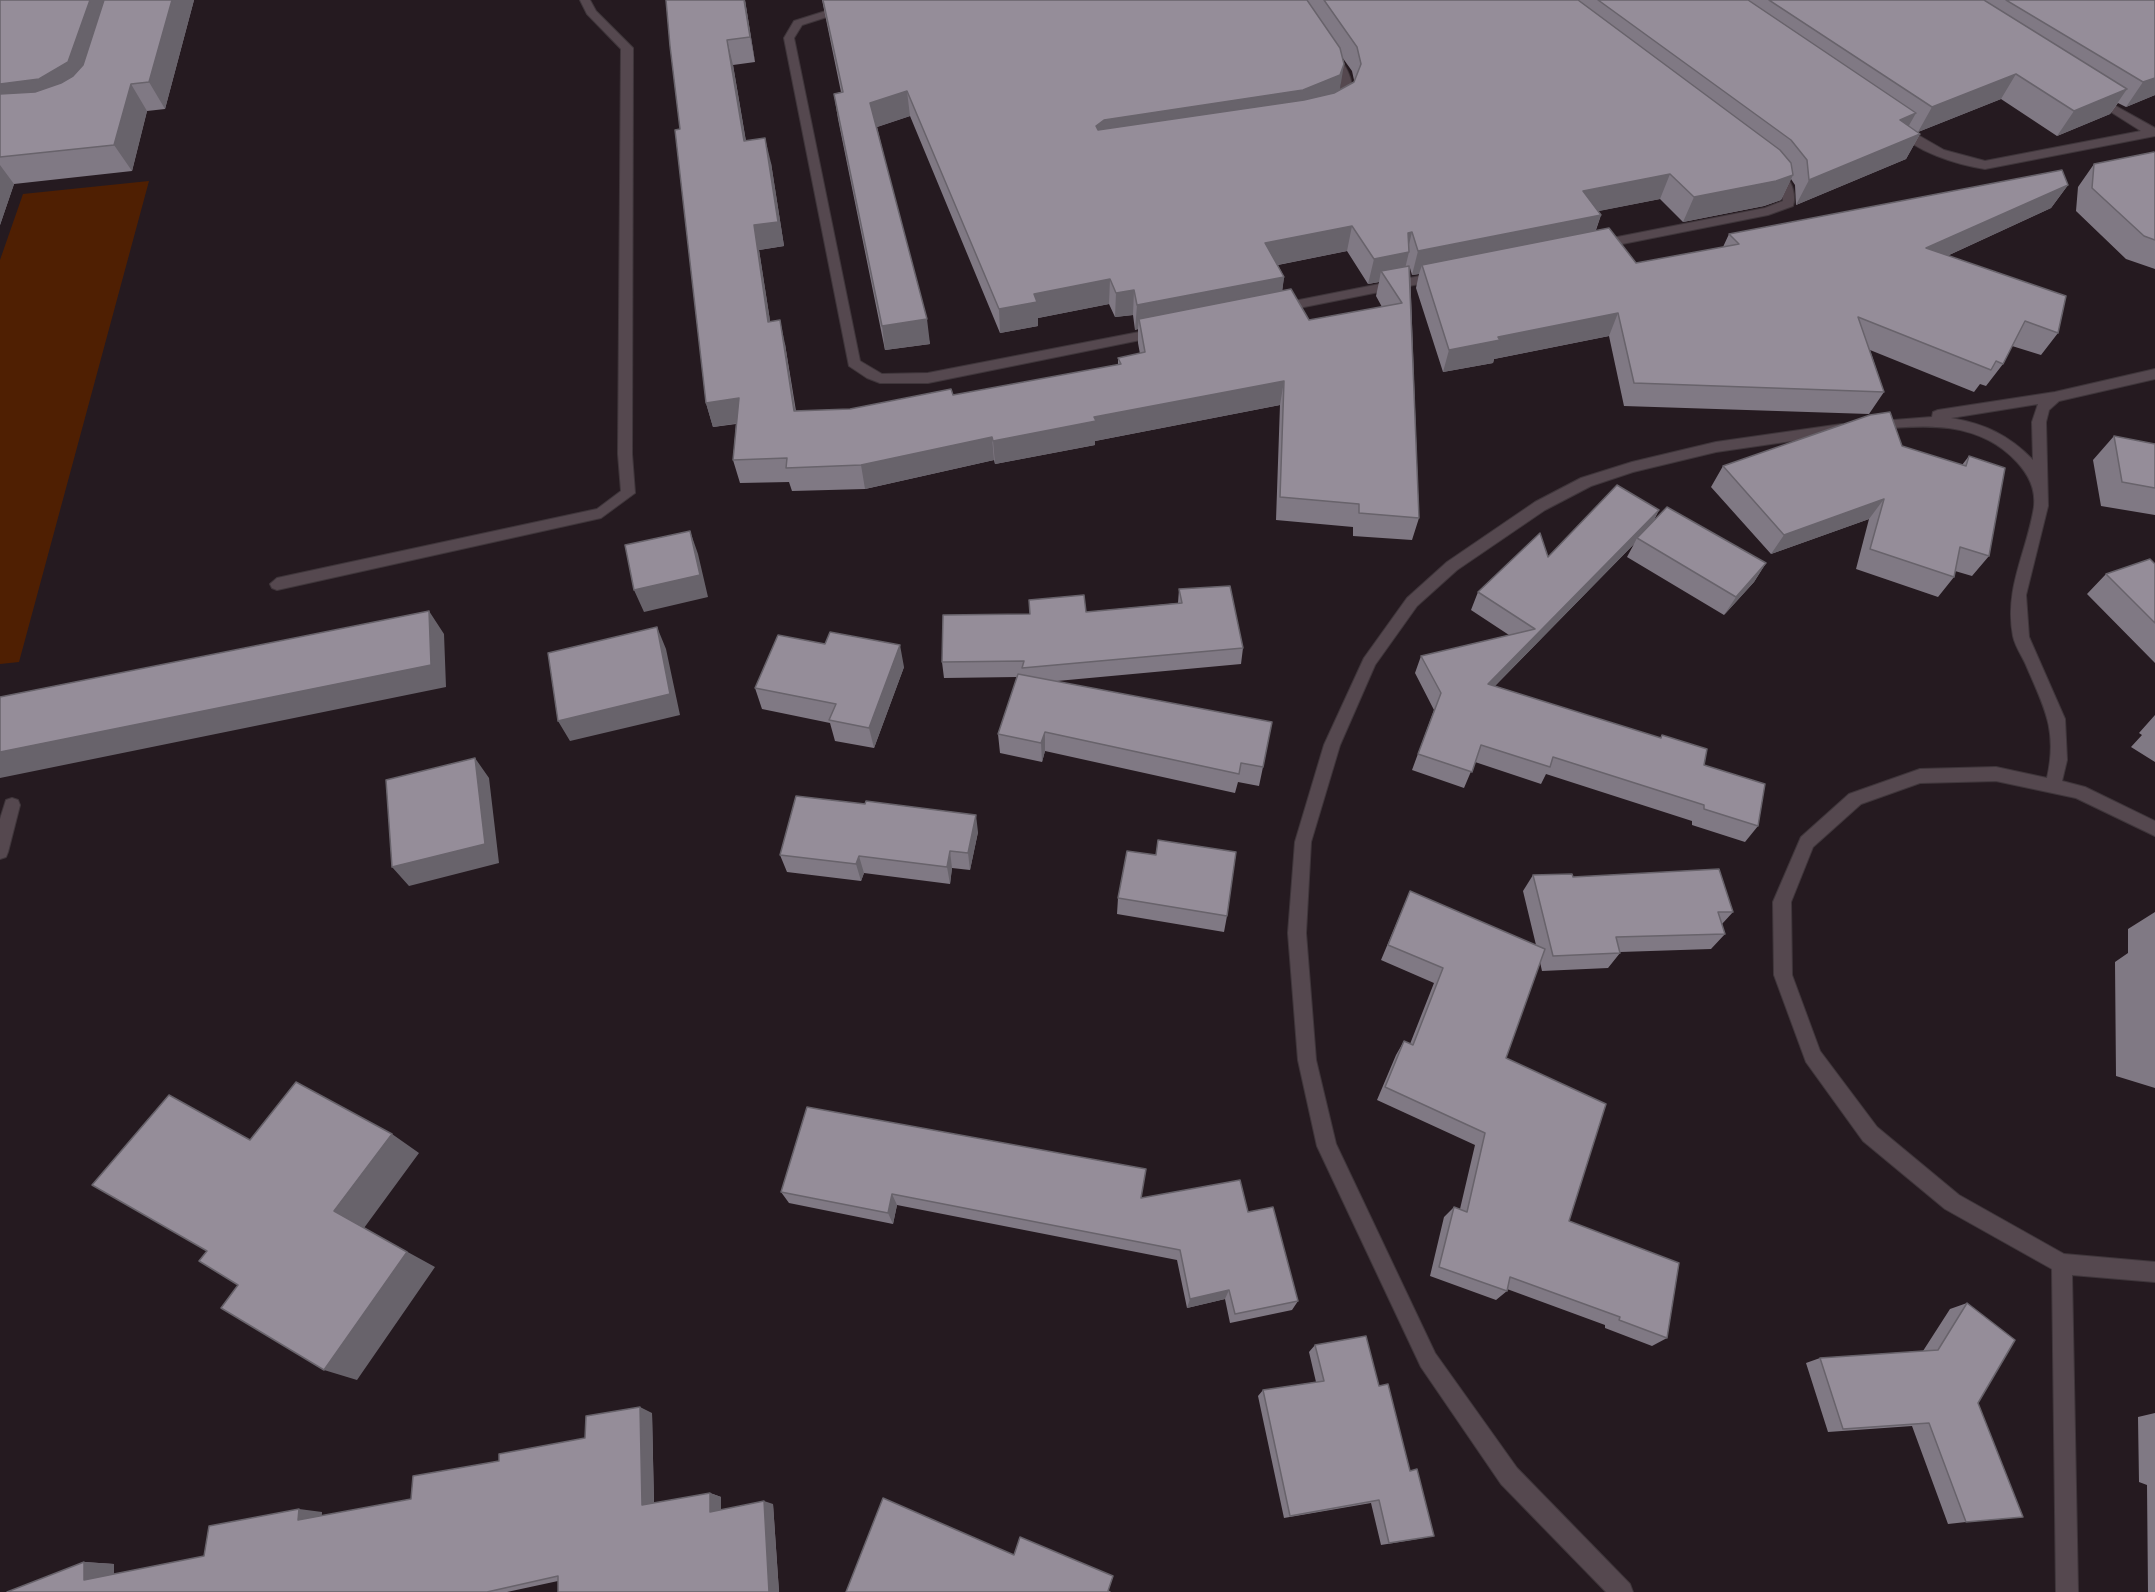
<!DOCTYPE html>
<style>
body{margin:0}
canvas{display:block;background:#251a20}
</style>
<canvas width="2155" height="1592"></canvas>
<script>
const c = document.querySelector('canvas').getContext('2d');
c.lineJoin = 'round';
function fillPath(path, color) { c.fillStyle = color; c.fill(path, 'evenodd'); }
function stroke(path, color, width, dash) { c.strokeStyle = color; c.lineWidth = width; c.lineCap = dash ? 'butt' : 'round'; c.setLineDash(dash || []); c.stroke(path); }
fillPath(new Path2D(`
 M 149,181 L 19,662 L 0,664 L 0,260 L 23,194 Z`), '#4f1f02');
const service = new Path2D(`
 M 580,0 L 590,0 L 596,11 L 633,48 L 632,454 L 635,493 L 601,518 L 277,590 L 272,588 L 270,584 L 277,578 L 597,509 L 621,491 L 618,454 L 621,49 L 587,14 Z`);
const minor = new Path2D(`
 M 847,9 L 852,12 L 851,14 L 830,16 L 802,25 L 794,38 L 860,361 L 882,374 L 928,373 L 1160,328 L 1167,332 L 1165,335 L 928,383 L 880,383 L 867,378 L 849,366 L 784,38 L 794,21 L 829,10 Z
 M 1327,51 L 1335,51 C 1348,69 1359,86 1346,107 L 1336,105 L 1341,84 L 1325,53 Z
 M 2096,95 L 2155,128 L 2155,136 L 1985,169 C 1955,164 1916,152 1894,129 L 1904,127 L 1944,150 L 1985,161 L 2141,131 L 2092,100 L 2092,96 Z
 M 1773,165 C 1787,170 1798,192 1793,206 L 1768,215 L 1597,249 L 1591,245 L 1597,241 L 1765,208 L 1783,201 L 1781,187 L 1767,169 Z
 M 1440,272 L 1444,273 L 1444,279 L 1279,312 L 1273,308 L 1279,304 Z
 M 2155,369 L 2155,379 L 2059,401 L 2049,410 L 2046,422 L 2048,506 L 2026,595 L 2029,637 L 2065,719 L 2067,760 L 2062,781 L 2085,787 L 2155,821 L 2155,836 L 2076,798 L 1996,781 L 1920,783 L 1861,804 L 1813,847 L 1791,902 L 1792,975 L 1820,1051 L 1877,1127 L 1959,1195 L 2064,1254 L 2155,1262 L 2155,1282 L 2072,1275 L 2078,1592 L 2056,1592 L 2052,1269 L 1945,1209 L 1863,1141 L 1806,1062 L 1774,975 L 1773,902 L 1801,837 L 1849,794 L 1920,769 L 1996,767 L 2047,778 C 2058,730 2044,707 2026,665 C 2022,656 2015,646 2013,636 C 2004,588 2027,552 2034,507 C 2036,489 2029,475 2017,462 C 1979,421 1925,424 1873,430 L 1866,425 L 1868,422 L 1932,417 L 1933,412 L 1938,410 L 2055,392 ZM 2038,404 L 2032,422 L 2033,460 C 2009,435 1985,424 1951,418 Z
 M 1842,424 L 1849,429 L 1847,433 L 1716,452 L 1633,472 L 1591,486 L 1545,510 L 1457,570 L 1417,606 L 1375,665 L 1340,745 L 1311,842 L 1306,933 L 1316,1060 L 1336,1144 L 1435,1353 L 1517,1468 L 1630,1584 L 1633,1592 L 1606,1592 L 1501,1484 L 1421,1367 L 1317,1146 L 1298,1060 L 1288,933 L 1295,842 L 1324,745 L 1364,658 L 1407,598 L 1447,562 L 1535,502 L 1581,478 L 1632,462 L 1716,442 Z
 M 12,798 L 18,800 L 20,805 L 8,852 L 6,857 L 0,859 L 0,819 L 6,800 Z`);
stroke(service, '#3f363b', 2);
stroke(minor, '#3f363b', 2);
fillPath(service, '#55484f');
fillPath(minor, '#55484f');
fillPath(new Path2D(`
 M 0,0 L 194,0 L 165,109 L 147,111 L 132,171 L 14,184 L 0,225 Z
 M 745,0 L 755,62 L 733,65 L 746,141 L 771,163 L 784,246 L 759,250 L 770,321 L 785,344 L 796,411 L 850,409 L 953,395 L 1118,365 L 1118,358 L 1140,354 L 1138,343 L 1138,329 L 1135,330 L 1133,315 L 1115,317 L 1109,304 L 1038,318 L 1038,326 L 1000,333 L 910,116 L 877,127 L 930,344 L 885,350 L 838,119 L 834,94 L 841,92 L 822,0 L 2155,0 L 2155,95 L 2126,107 L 2118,103 L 2110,114 L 2057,136 L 2001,99 L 1918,132 L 1920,134 L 1906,159 L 1796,205 L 1795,185 L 1791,179 L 1781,200 L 1764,206 L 1683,222 L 1660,199 L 1598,211 L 1601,215 L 1596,230 L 1636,263 L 1723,247 L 1729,234 L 2068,185 L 2051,208 L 1947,256 L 2058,333 L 2041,355 L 2012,346 L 2003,364 L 1986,386 L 1980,384 L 1974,392 L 1870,350 L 1884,392 L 1869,414 L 1624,406 L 1609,336 L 1494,359 L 1493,363 L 1443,372 L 1416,288 L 1419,274 L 1412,275 L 1410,268 L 1419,518 L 1412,540 L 1353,536 L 1353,527 L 1276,520 L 1280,405 L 1095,441 L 1095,445 L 995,464 L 994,460 L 865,489 L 792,491 L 789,482 L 740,483 L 733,460 L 736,424 L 713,427 L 706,403 L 680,129 ZM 1342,57 L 1352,71 L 1354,80 L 1354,82 L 1339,90 ZM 1347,251 L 1368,284 L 1379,282 L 1376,296 L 1382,307 L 1309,320 L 1282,291 L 1284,277 L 1278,265 Z
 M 2155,153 L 2155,269 L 2126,259 L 2076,211 L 2078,187 L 2094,164 Z
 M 2114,436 L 2155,444 L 2155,515 L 2101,506 L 2093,460 Z
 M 1902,446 L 1962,465 L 1969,456 L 1989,556 L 1972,576 L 1955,571 L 1954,577 L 1938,597 L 1856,569 L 1869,519 L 1771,554 L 1711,487 L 1723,466 Z
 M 1659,510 L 1654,520 L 1766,563 L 1754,582 L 1724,615 L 1627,557 L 1634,544 L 1495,686 L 1660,738 L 1662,735 L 1704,765 L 1758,826 L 1745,842 L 1692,825 L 1692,821 L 1546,774 L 1541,784 L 1475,762 L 1464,788 L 1412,770 L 1434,710 L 1415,673 L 1421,656 L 1509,635 L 1471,610 L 1478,592 L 1548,557 Z
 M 2155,564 L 2155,663 L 2087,594 L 2106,574 Z
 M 1179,589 L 1243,648 L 1241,664 L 1057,681 L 1263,767 L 1259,786 L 1238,782 L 1235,793 L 1045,751 L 1042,762 L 1000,753 L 998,734 L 1017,677 L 944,678 L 942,662 L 1030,614 L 1029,600 L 1086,612 L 1178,603 Z
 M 904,667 L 874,748 L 835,741 L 830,723 L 762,709 L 755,688 Z
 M 2155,715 L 2155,762 L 2131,747 L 2142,735 L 2139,733 Z
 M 978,832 L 970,870 L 952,868 L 950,884 L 864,873 L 861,881 L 787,872 L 780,855 Z
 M 1156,855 L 1227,916 L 1224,932 L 1117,914 L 1118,898 Z
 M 1533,875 L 1573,877 L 1733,912 L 1722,924 L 1725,934 L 1711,949 L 1620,952 L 1620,953 L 1608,968 L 1542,971 L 1540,962 L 1506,1058 L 1569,1221 L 1667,1338 L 1652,1346 L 1605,1328 L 1605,1325 L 1507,1289 L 1507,1291 L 1496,1300 L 1430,1276 L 1444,1217 L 1454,1207 L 1460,1209 L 1475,1145 L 1377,1100 L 1396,1055 L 1404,1041 L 1410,1044 L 1434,983 L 1381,960 L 1410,891 L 1536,945 L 1523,891 Z
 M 2155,912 L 2155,1088 L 2116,1076 L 2115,962 L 2128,953 L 2128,929 Z
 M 781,1192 L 1141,1198 L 1248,1212 L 1298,1301 L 1292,1310 L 1230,1323 L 1225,1299 L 1187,1308 L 1177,1260 L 897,1205 L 893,1224 L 789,1203 Z
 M 1967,1303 L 1978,1403 L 1966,1522 L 1948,1524 L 1912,1426 L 1828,1432 L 1806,1363 L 1820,1358 L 1923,1351 L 1950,1309 Z
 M 1315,1345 L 1379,1386 L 1424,1538 L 1381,1545 L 1371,1503 L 1284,1518 L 1258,1396 L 1263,1390 L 1316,1382 L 1309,1352 Z
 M 652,1413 L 654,1503 L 710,1493 L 721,1497 L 721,1510 L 773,1504 L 779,1592 L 558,1592 L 558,1581 L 507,1592 L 7,1592 L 84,1562 L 114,1564 L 114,1574 L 204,1556 L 322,1512 L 321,1516 L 411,1499 L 499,1461 L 585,1438 Z
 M 2155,1413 L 2155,1592 L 2148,1592 L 2147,1485 L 2139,1482 L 2138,1417 Z`), '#807984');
fillPath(new Path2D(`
 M 90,0 L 115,0 L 85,89 L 0,113 L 0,84 Z
 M 172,0 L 194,0 L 165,109 L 149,82 Z
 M 744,0 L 745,0 L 755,62 L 750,37 Z
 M 727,40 L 733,65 L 750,166 L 744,141 Z
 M 1344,64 L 1340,89 L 1336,100 L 1104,145 L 1096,126 L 1104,120 Z
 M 2016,74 L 2001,99 L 1918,132 L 1932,107 Z
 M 2155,78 L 2155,95 L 2126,107 L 2143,82 Z
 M 131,84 L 147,111 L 132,171 L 114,145 Z
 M 2127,89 L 2110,114 L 2057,136 L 2074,111 Z
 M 907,91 L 910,116 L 874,128 L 870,103 Z
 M 1916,113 L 1902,138 L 1900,120 Z
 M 1920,134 L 1906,159 L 1796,205 L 1809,180 Z
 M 765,138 L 771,163 L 784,246 L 759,250 L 774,346 L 768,322 L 754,225 Z
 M 0,165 L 14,184 L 0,225 Z
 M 1670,174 L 1660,199 L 1574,216 L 1583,191 Z
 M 1793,175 L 1781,200 L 1764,206 L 1683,222 L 1694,197 Z
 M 2068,185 L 2051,208 L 1912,272 L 1926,248 Z
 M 1601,215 L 1592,240 L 1422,265 L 1419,274 L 1412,275 L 1418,251 Z
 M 1352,226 L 1347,251 L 1262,268 L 1265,243 Z
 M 1412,232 L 1407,253 L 1409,252 L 1403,277 L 1381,271 L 1379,282 L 1368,284 L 1374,259 L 1408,233 Z
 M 1284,277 L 1281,301 L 1139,319 L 1138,329 L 1135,330 L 1137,305 Z
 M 1110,279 L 1109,304 L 1038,318 L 1038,326 L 1000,333 L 999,309 L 1034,294 Z
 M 1134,290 L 1133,315 L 1115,317 L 1116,293 Z
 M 1618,313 L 1609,336 L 1494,359 L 1493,363 L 1443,372 L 1449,350 L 1498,337 Z
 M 927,319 L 930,344 L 885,350 L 882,326 Z
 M 780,320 L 785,344 L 799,435 L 794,411 Z
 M 1284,381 L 1280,405 L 1095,441 L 1095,445 L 995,464 L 993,441 L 1094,417 Z
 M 739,398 L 746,422 L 713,427 L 706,403 Z
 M 992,437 L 994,460 L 865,489 L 861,465 Z
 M 1884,499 L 1869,519 L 1771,554 L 1784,535 Z
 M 1659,510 L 1649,529 L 1637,538 L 1634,544 L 1480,701 L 1488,684 Z
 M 690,531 L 698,554 L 708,597 L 644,612 L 634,590 Z
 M 1766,563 L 1754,582 L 1724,615 L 1736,597 Z
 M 429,611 L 444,634 L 446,687 L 0,778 L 0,752 Z
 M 657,627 L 666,649 L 680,715 L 570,741 L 558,721 Z
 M 900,645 L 904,667 L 874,748 L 869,728 Z
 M 1045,732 L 1045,751 L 1042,762 L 1041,743 Z
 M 475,758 L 489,778 L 499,863 L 409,886 L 392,867 Z
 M 976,815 L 978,832 L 970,870 L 968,853 Z
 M 950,851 L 952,868 L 950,884 L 947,867 Z
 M 859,856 L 864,873 L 861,881 L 856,864 Z
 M 392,1134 L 419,1153 L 364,1228 L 435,1267 L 357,1380 L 324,1370 L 334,1211 Z
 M 892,1194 L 897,1205 L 893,1224 L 888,1213 Z
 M 1229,1290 L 1225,1299 L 1187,1308 L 1190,1299 Z
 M 640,1407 L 652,1413 L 654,1508 L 642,1505 Z
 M 710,1493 L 721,1497 L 721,1515 L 710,1512 Z
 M 764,1501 L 773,1504 L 779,1592 L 769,1592 Z
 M 299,1509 L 322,1512 L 321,1523 L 298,1520 Z
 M 84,1562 L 114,1564 L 114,1581 L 84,1580 Z`), '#68636b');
const building = new Path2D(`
 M 0,0 L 90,0 L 68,62 L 39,79 L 0,84 Z
 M 104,0 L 172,0 L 149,82 L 131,84 L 114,145 L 0,157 L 0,94 L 35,92 L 61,83 L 73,76 L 83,65 Z
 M 666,0 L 744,0 L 750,37 L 727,40 L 744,141 L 765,138 L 778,222 L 754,225 L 768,322 L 780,320 L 794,411 L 850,409 L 951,389 L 953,395 L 1121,364 L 1118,358 L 1145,352 L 1139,319 L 1291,289 L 1309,320 L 1402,303 L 1381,271 L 1409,266 L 1419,518 L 1359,513 L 1359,504 L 1280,497 L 1284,381 L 1094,417 L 1096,421 L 993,441 L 992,437 L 861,465 L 786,468 L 787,458 L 733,460 L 739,398 L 706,403 L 675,130 L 680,129 L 670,46 Z
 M 823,0 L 1307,0 L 1340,48 L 1344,64 L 1340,75 L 1303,90 L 1104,120 L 1096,126 L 1098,130 L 1304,100 L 1334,93 L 1354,82 L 1361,64 L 1357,47 L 1324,0 L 1578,0 L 1780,150 L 1791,163 L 1793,175 L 1776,181 L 1694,197 L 1670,174 L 1583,191 L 1601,215 L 1418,251 L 1412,232 L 1408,233 L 1409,252 L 1374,259 L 1352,226 L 1265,243 L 1284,277 L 1137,305 L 1134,290 L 1116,293 L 1110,279 L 1034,294 L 1037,302 L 999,309 L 907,91 L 870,103 L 927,319 L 882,326 L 834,94 L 843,92 Z
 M 1598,0 L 1748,0 L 1916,113 L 1900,120 L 1920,134 L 1809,180 L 1807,160 L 1791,140 Z
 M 1769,0 L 1984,0 L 2127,89 L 2074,111 L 2016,74 L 1932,107 Z
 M 2006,0 L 2155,0 L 2155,78 L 2143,82 Z
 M 2154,152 L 2155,153 L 2155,240 L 2144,236 L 2092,188 L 2094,164 Z
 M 2062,170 L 2068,185 L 1926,248 L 2066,296 L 2058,333 L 2025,321 L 2003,364 L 1996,361 L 1991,370 L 1858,317 L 1884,392 L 1634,383 L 1618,313 L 1498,337 L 1500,340 L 1449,350 L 1422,265 L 1609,228 L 1636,263 L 1739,244 L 1729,234 Z
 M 1890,412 L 1902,446 L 1966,466 L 1969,456 L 2005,468 L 1989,556 L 1960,547 L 1954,577 L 1870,549 L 1884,499 L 1784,535 L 1723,466 L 1870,415 Z
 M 2114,436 L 2155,444 L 2155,488 L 2122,482 Z
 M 1617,485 L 1659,510 L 1488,684 L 1661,738 L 1662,735 L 1707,749 L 1704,765 L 1765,784 L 1758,826 L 1704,809 L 1704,805 L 1553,757 L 1550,767 L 1481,745 L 1472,772 L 1418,754 L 1441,693 L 1421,656 L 1535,629 L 1478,592 L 1540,533 L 1548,557 Z
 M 1667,507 L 1766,563 L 1736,597 L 1637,538 Z
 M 690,531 L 700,575 L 634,590 L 625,545 Z
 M 2150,559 L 2155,564 L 2155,623 L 2106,574 Z
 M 1230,586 L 1243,648 L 1022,668 L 1024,661 L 942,662 L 943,615 L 1030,614 L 1029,600 L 1084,595 L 1086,612 L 1182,603 L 1179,589 Z
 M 429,611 L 431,665 L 0,752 L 0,697 Z
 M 657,627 L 670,694 L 558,721 L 548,653 Z
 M 830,632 L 900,645 L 869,728 L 829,720 L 836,704 L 755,688 L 778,635 L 825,644 Z
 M 1018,674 L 1272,722 L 1263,767 L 1241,763 L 1239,774 L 1045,732 L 1041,743 L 998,734 Z
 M 475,758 L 485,844 L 392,867 L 386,780 Z
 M 796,796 L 865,804 L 866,801 L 976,815 L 968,853 L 950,851 L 947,867 L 859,856 L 856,864 L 780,855 Z
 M 1158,840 L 1236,852 L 1227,916 L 1118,898 L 1127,851 L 1156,855 Z
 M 1719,869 L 1733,912 L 1718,912 L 1725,934 L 1616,937 L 1620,953 L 1553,956 L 1533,875 L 1572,874 L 1573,877 Z
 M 1410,891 L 1545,949 L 1506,1058 L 1606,1104 L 1569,1221 L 1679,1263 L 1667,1338 L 1619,1320 L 1620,1317 L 1510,1277 L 1507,1291 L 1439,1267 L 1454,1207 L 1467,1212 L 1485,1133 L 1385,1087 L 1404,1041 L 1413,1045 L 1443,968 L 1388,945 Z
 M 296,1082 L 392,1134 L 334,1211 L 407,1252 L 324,1370 L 221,1308 L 238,1285 L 199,1261 L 207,1251 L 92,1185 L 169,1095 L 250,1140 Z
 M 807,1107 L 1146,1169 L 1141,1198 L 1240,1180 L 1248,1212 L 1273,1207 L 1298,1301 L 1235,1314 L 1229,1290 L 1190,1299 L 1180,1250 L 892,1194 L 888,1213 L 781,1192 Z
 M 1967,1303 L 2015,1340 L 1978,1403 L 2023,1517 L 1966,1522 L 1929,1423 L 1843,1429 L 1820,1358 L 1938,1350 Z
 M 1366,1336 L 1379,1386 L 1388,1384 L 1410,1471 L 1417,1469 L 1434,1536 L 1389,1543 L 1379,1500 L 1290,1516 L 1263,1390 L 1324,1381 L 1315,1345 Z
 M 640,1407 L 642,1505 L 710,1493 L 710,1512 L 764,1501 L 769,1592 L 558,1592 L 558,1576 L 487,1592 L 7,1592 L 84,1562 L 84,1580 L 204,1556 L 209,1526 L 299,1509 L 298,1520 L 411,1499 L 413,1476 L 499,1461 L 499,1454 L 585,1438 L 586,1416 Z
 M 883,1498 L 1014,1555 L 1020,1537 L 1113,1576 L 1108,1591 L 1110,1592 L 846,1592 Z`);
fillPath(building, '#958d99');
stroke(building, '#68636b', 1.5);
</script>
